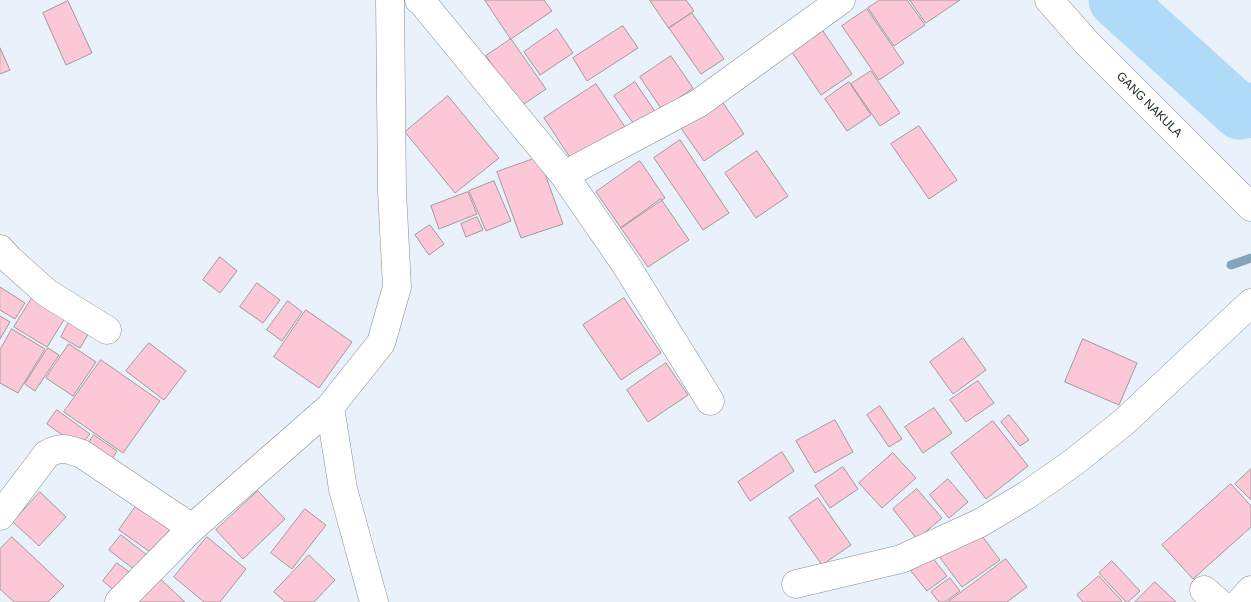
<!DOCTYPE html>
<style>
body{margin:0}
canvas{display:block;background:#e9f1fb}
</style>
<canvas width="1251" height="602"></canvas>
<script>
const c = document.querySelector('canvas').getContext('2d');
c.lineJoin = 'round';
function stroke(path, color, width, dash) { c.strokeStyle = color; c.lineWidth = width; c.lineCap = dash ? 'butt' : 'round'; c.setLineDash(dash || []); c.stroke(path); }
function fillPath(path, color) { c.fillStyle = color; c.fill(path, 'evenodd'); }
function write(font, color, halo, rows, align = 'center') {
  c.font = font + ' Helvetica,sans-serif'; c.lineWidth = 5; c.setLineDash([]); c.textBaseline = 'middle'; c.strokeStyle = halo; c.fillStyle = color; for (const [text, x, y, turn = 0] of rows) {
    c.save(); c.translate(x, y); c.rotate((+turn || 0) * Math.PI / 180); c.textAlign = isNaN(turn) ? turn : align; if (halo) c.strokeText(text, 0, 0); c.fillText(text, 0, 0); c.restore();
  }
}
stroke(new Path2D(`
 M 1231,265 L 1251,258`), '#85a5bb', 9);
stroke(new Path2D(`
 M 1116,0 L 1240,112 L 1251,110`), '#afdbf9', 55);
const building = new Path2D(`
 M 485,0 L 544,0 L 552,11 L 511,39 Z
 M 650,0 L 686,0 L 694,11 L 669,28 Z
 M 880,0 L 907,0 L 925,25 L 894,46 L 868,8 Z
 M 910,0 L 960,0 L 926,23 Z
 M 68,1 L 92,53 L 66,65 L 43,13 Z
 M 867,9 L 904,63 L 879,80 L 842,26 Z
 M 692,13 L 724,59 L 701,74 L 669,28 Z
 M 623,26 L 638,48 L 587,81 L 573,58 Z
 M 557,29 L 573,53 L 540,75 L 524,52 Z
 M 823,31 L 852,74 L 821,95 L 792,52 Z
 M 511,39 L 546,89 L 521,106 L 486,56 Z
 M 0,48 L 10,70 L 0,74 Z
 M 671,56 L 693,88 L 662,110 L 640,77 Z
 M 871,71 L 900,113 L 880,126 L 851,84 Z
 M 635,82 L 656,113 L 636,127 L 614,96 Z
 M 849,82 L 871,115 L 847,131 L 825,99 Z
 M 596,84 L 625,127 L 573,162 L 544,118 Z
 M 717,94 L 744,134 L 704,161 L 676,121 Z
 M 448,96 L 499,158 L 455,193 L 405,132 Z
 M 919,126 L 957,180 L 929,199 L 891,144 Z
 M 680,140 L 729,213 L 703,230 L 654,158 Z
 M 757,151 L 788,196 L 756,218 L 725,173 Z
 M 539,157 L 563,224 L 521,238 L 497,172 Z
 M 640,161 L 665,198 L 621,228 L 596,192 Z
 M 494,181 L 511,221 L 486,231 L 469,191 Z
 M 468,192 L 477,214 L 439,229 L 431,206 Z
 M 661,199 L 689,240 L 648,267 L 621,228 Z
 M 477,217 L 483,230 L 466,237 L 461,224 Z
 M 430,225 L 444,244 L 429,255 L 415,235 Z
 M 220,257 L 237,271 L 220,293 L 203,280 Z
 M 257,283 L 280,300 L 263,323 L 240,307 Z
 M 0,287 L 25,303 L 15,319 L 0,310 Z
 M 32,298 L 65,318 L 47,347 L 14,327 Z
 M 624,298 L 661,353 L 621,380 L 583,325 Z
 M 288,301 L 302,312 L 282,341 L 267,330 Z
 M 306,310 L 352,342 L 319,388 L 274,357 Z
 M 73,315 L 93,326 L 80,348 L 61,337 Z
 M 0,316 L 10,322 L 0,339 Z
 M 12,329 L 45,349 L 18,393 L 0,383 L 0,350 Z
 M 963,338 L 986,370 L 953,394 L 930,362 Z
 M 1083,339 L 1137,363 L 1119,405 L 1065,382 Z
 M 149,343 L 186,371 L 164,400 L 126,371 Z
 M 69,344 L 96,362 L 73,396 L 46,378 Z
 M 48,348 L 59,355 L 35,391 L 25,384 Z
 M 101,360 L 160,401 L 123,453 L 64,412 Z
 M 666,363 L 688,395 L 648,422 L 627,390 Z
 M 978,381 L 994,403 L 966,422 L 950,400 Z
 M 880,406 L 902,439 L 889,447 L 867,415 Z
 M 934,408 L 952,433 L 923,453 L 905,427 Z
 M 57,410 L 90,434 L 79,447 L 47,424 Z
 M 1009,415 L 1029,440 L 1020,446 L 1001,422 Z
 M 835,420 L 853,452 L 815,473 L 796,441 Z
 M 993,421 L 1028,466 L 986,499 L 951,453 Z
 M 94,435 L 117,451 L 108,465 L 84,450 Z
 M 782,452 L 794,471 L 750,501 L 738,482 Z
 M 893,453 L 916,478 L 882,508 L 859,483 Z
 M 843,467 L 858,489 L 830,508 L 815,486 Z
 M 1251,469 L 1251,500 L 1235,484 Z
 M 948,479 L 968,502 L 949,518 L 930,495 Z
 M 1231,484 L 1251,506 L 1251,527 L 1193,579 L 1162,545 Z
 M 917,489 L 942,518 L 917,539 L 893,509 Z
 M 258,491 L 285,519 L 243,559 L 216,530 Z
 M 40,492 L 66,517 L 39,546 L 13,522 Z
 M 818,498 L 851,545 L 822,565 L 789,518 Z
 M 141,499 L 175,524 L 153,554 L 119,530 Z
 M 305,509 L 326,525 L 292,569 L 271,553 Z
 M 976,528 L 1000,560 L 962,587 L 938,555 Z
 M 121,535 L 147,555 L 135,570 L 109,550 Z
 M 12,537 L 64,586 L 48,602 L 14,602 L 0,589 L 0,549 Z
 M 207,537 L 246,569 L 220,602 L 204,602 L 174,577 Z
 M 309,555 L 335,580 L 314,602 L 285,602 L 274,592 Z
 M 931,556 L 947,576 L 927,591 L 911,571 Z
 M 1006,559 L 1027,587 L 1007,602 L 948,602 Z
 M 1112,561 L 1140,591 L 1128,602 L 1126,602 L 1099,573 Z
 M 117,563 L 131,573 L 116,592 L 103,581 Z
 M 155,574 L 185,602 L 133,602 Z
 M 1099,576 L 1122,601 L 1121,602 L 1083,602 L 1077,595 Z
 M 950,578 L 960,591 L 945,602 L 939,602 L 931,592 Z
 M 1155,582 L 1176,602 L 1135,602 Z`);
fillPath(building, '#fcc8d8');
stroke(building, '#a5979b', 1);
const minor = new Path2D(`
 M 419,0 L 422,2 L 564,175 L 626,265 L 710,401
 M 1049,0 L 1087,43 L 1251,207
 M 564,175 L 699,103 L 841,0
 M 0,249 L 9,259 L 47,293 L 107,330
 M 330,407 L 343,489 L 374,602
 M 0,516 L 47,454 C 62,446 67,449 82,454 L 192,528
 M 796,584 L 901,559 L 980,523 L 1027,495 L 1074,462 L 1124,422 L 1251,303
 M 1204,590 L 1218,602
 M 119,602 L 192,528 L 330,407 L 381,343 L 397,287 L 392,191 L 390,0
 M 1240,602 L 1251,590`);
stroke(minor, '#858d96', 29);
stroke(minor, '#fff', 28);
write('12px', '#23262a', '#fdfdfd', [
 ["GANG NAKULA",1149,105,45]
]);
</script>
